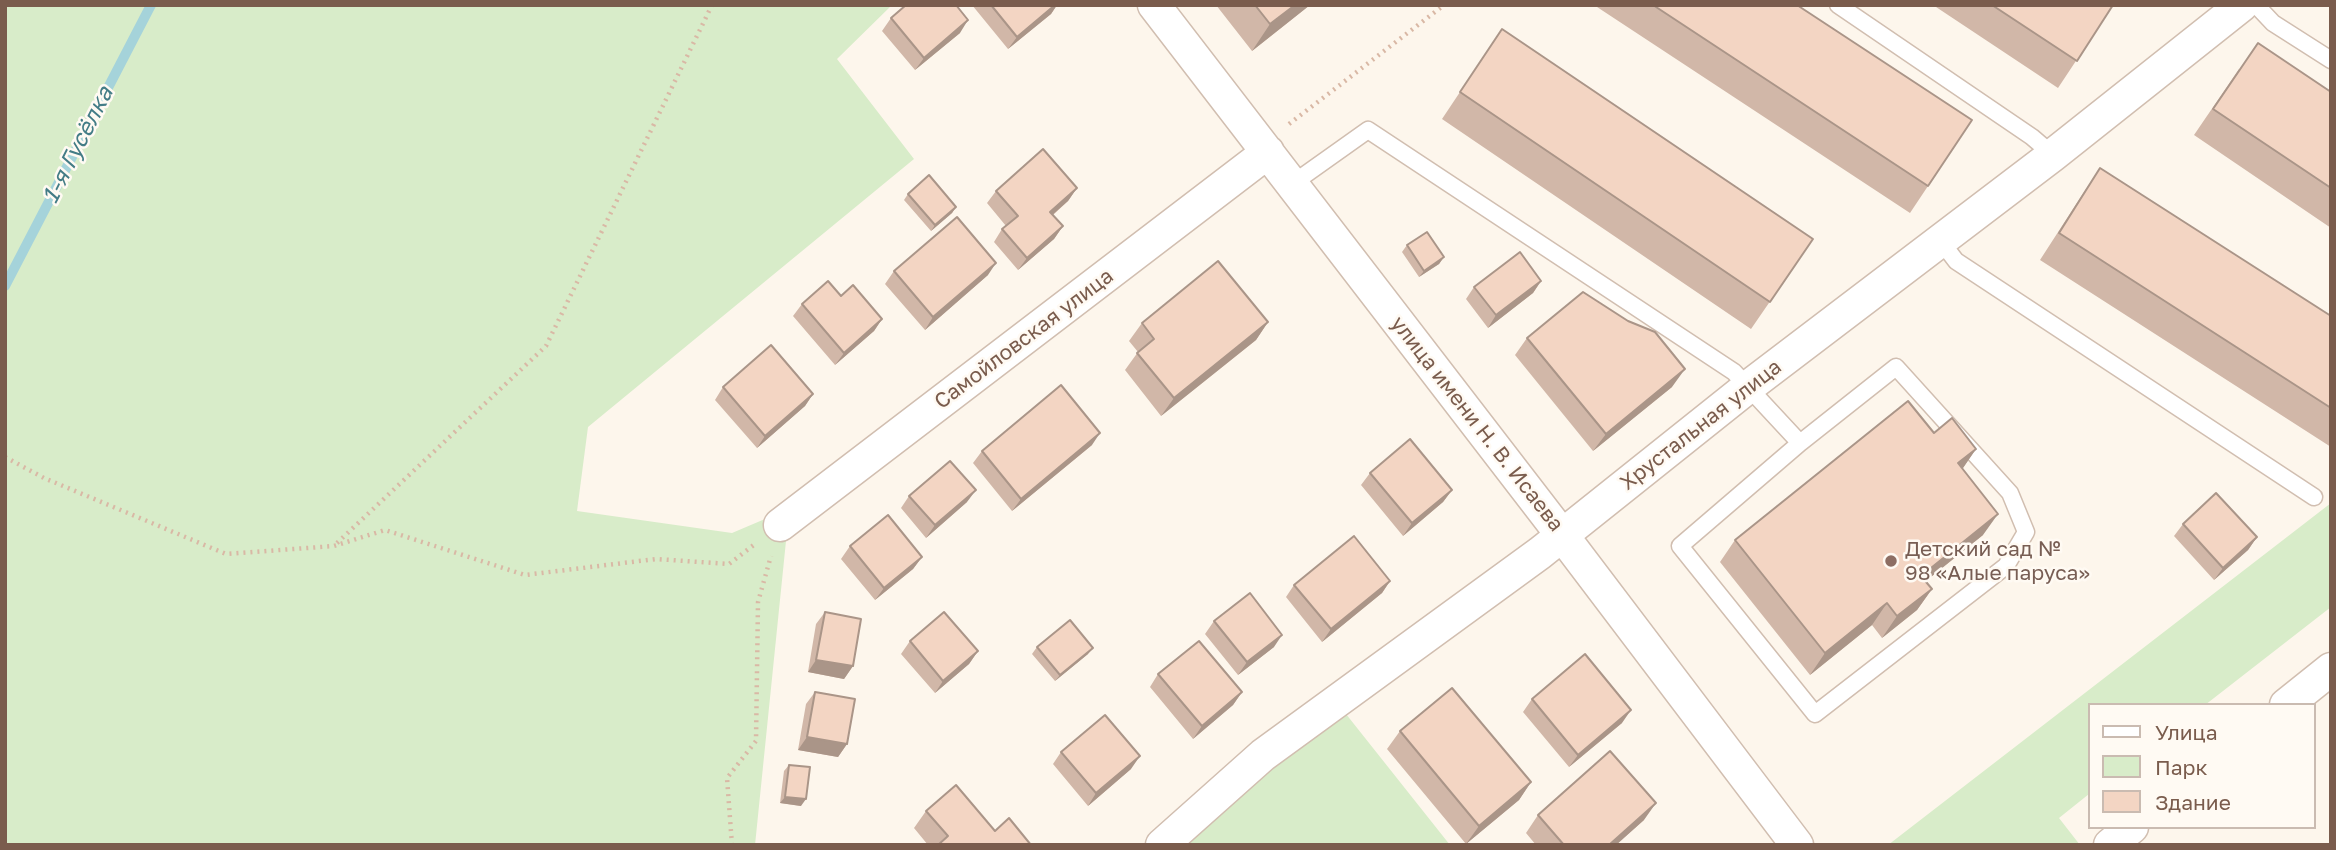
<!DOCTYPE html>
<meta charset="utf-8">
<style>
body{margin:0}
#map{position:relative;width:2336px;height:850px;overflow:hidden;background:#fdf6ec;font-family:"Golos Text",sans-serif}
canvas{display:block}
.frame{position:absolute;inset:0;border:7px solid #7a5c4d;pointer-events:none}
.legend{position:absolute;left:2088px;top:703px;width:228px;height:126px;box-sizing:border-box;background:#fffaf3;border:2px solid #cabbb1;margin:0;padding:9px 12px;list-style:none;font-size:21px;color:#7a5c4d}
.legend li{display:flex;align-items:center;gap:14px;height:35px}
.legend b{width:35px;border:2px solid #cabbb1}
</style>
<div id="map">
<canvas width="2336" height="850"></canvas>
<div class="frame"></div>
<ul class="legend">
<li><b style="height:9px;background:#fff"></b>Улица</li>
<li><b style="height:19px;background:#d8ecc9"></b>Парк</li>
<li><b style="height:19px;background:#f3d5c3"></b>Здание</li>
</ul>
</div>
<script>
const c = document.querySelector('canvas').getContext('2d');
c.lineJoin = 'round';
function fillPath(path, color) { c.fillStyle = color; c.fill(path, 'evenodd'); }
function stroke(path, color, width, dash) { c.strokeStyle = color; c.lineWidth = width; c.lineCap = dash ? 'butt' : 'round'; c.setLineDash(dash || []); c.stroke(path); }
function write(font, color, halo, rows, align = 'center') {
  c.font = font + ' "Golos Text",sans-serif'; c.lineWidth = 5; c.setLineDash([]); c.textBaseline = 'middle'; c.strokeStyle = halo; c.fillStyle = color; for (const [text, x, y, turn = 0] of rows) {
    c.save(); c.translate(x, y); c.rotate((+turn || 0) * Math.PI / 180); c.textAlign = isNaN(turn) ? turn : align; if (halo) c.strokeText(text, 0, 0); c.fillText(text, 0, 0); c.restore();
  }
}
fillPath(new Path2D(`
 M 5,5 L 892,5 L 837,59 L 914,159 L 588,427 L 577,511 L 732,533 L 772,516 L 786,541 L 755,845 L 5,845 Z
 M 2331,503 L 2331,607 L 2205,705 L 2089,705 L 2089,794 L 2059,818 L 2080,845 L 1888,845 Z
 M 1346,714 L 1450,845 L 1186,845 L 1269,767 Z`), '#d8ecc9');
stroke(new Path2D(`
 M 5,286 L 151,5`), '#a5d3da', 10);
const lane = new Path2D(`
 M 1838,5 L 2032,137 L 2053,155
 M 2256,5 L 2273,23 L 2331,60
 M 1292,184 L 1368,130 L 1734,372 L 1800,443 L 1896,367 L 2010,493 L 2026,532 L 2006,566 L 1815,714 L 1680,546 L 1800,443
 M 1940,240 L 1956,261 L 2314,497`);
const street = new Path2D(`
 M 1154,5 L 1562,535 L 1797,845
 M 780,525 L 1268,152
 M 2286,705 L 2331,669
 M 1162,845 L 1263,755 L 1540,553 L 1748,387 L 2053,155 L 2242,5
 M 2110,845 L 2132,827`);
stroke(lane, '#d1beb0', 19);
stroke(street, '#d1beb0', 35);
stroke(new Path2D(`
 M 1289,124 L 1444,5
 M 5,457 L 44,478 L 226,554 L 334,546 L 385,530 L 525,575 L 656,559 L 729,564 L 755,544
 M 337,543 L 546,346 L 712,5
 M 732,845 L 727,778 L 756,741 L 758,602 L 771,556`), '#d9b8a5', 4.5, [2, 5]);
stroke(lane, '#fff', 16);
stroke(street, '#fff', 32);
fillPath(new Path2D(`
 M 972,5 L 1057,5 L 1051,14 L 1008,49 Z
 M 1216,5 L 1310,5 L 1252,51 Z
 M 1594,5 L 1797,5 L 1928,186 L 1910,213 Z
 M 1933,5 L 2113,5 L 2058,88 Z
 M 891,18 L 960,33 L 915,70 L 882,31 Z
 M 1502,29 L 1813,239 L 1751,329 L 1442,119 Z
 M 2239,69 L 2331,92 L 2331,228 L 2194,135 Z
 M 2100,168 L 2331,316 L 2331,447 L 2040,260 L 2082,195 Z
 M 1077,188 L 1068,201 L 1053,215 L 1063,226 L 1054,239 L 1018,270 L 994,242 L 1002,229 L 1006,226 L 987,203 L 996,191 Z
 M 908,194 L 956,207 L 952,213 L 931,231 L 904,200 Z
 M 1407,245 L 1444,257 L 1439,264 L 1419,277 L 1402,252 Z
 M 894,271 L 988,275 L 925,330 L 885,284 Z
 M 1541,281 L 1533,293 L 1488,328 L 1466,299 L 1474,287 Z
 M 802,304 L 882,319 L 874,331 L 835,365 L 793,316 Z
 M 1268,322 L 1256,340 L 1161,416 L 1125,370 L 1138,352 L 1129,341 L 1142,323 Z
 M 1527,338 L 1672,387 L 1593,451 L 1515,355 Z
 M 723,387 L 813,394 L 805,406 L 757,448 L 715,400 Z
 M 1934,433 L 1976,449 L 1962,469 L 1983,535 L 1926,581 L 1932,589 L 1917,610 L 1882,638 L 1872,625 L 1810,675 L 1720,562 L 1735,540 Z
 M 1092,445 L 1012,511 L 973,463 L 982,451 Z
 M 1370,473 L 1452,490 L 1443,502 L 1403,536 L 1361,485 Z
 M 909,496 L 967,502 L 926,538 L 901,508 Z
 M 2183,524 L 2257,537 L 2248,550 L 2214,580 L 2174,536 Z
 M 850,546 L 922,557 L 913,569 L 875,600 L 841,559 Z
 M 1390,581 L 1382,593 L 1322,642 L 1286,597 L 1294,585 Z
 M 825,612 L 853,666 L 844,679 L 808,672 L 816,624 Z
 M 1214,621 L 1274,647 L 1238,675 L 1205,634 Z
 M 910,641 L 978,651 L 969,664 L 935,693 L 901,654 Z
 M 1037,647 L 1088,654 L 1055,681 L 1032,654 Z
 M 1158,674 L 1242,692 L 1233,705 L 1193,739 L 1150,687 Z
 M 815,692 L 847,744 L 838,757 L 798,750 L 806,704 Z
 M 1532,699 L 1622,723 L 1569,767 L 1523,712 Z
 M 1400,731 L 1531,782 L 1519,800 L 1466,844 L 1387,749 Z
 M 1061,752 L 1131,769 L 1088,806 L 1053,764 Z
 M 789,765 L 801,806 L 780,803 L 784,771 Z
 M 926,811 L 995,831 L 1031,845 L 928,845 L 914,828 Z
 M 1538,815 L 1644,820 L 1616,845 L 1536,845 L 1526,833 Z`), '#d1b7a8');
fillPath(new Path2D(`
 M 1055,5 L 1057,5 L 1051,14 L 1008,49 L 1017,37 Z
 M 1295,5 L 1310,5 L 1252,51 L 1270,24 Z
 M 968,20 L 960,33 L 915,70 L 924,58 Z
 M 1077,188 L 1068,201 L 1042,224 L 1050,212 Z
 M 956,207 L 952,213 L 931,231 L 935,225 Z
 M 1063,226 L 1054,239 L 1018,270 L 1027,258 Z
 M 1444,257 L 1439,264 L 1419,277 L 1424,271 Z
 M 996,263 L 988,275 L 925,330 L 933,317 Z
 M 1541,281 L 1533,293 L 1488,328 L 1496,315 Z
 M 882,319 L 874,331 L 835,365 L 844,353 Z
 M 1268,322 L 1256,340 L 1161,416 L 1174,398 Z
 M 1685,369 L 1672,387 L 1593,451 L 1606,434 Z
 M 813,394 L 805,406 L 757,448 L 765,436 Z
 M 1100,433 L 1092,445 L 1012,511 L 1021,499 Z
 M 1976,449 L 1961,471 L 1958,463 Z
 M 976,490 L 967,502 L 926,538 L 935,525 Z
 M 1452,490 L 1443,502 L 1403,536 L 1412,523 Z
 M 1998,514 L 1983,535 L 1906,597 L 1921,576 Z
 M 2257,537 L 2248,550 L 2214,580 L 2223,568 Z
 M 922,557 L 913,569 L 875,600 L 884,588 Z
 M 1390,581 L 1382,593 L 1322,642 L 1331,629 Z
 M 1932,589 L 1917,610 L 1882,638 L 1897,616 Z
 M 1887,603 L 1872,625 L 1810,675 L 1825,653 Z
 M 1282,635 L 1274,647 L 1238,675 L 1247,662 Z
 M 1093,648 L 1088,654 L 1055,681 L 1060,675 Z
 M 978,651 L 969,664 L 935,693 L 943,681 Z
 M 816,660 L 853,666 L 844,679 L 808,672 Z
 M 1242,692 L 1233,705 L 1193,739 L 1202,726 Z
 M 1631,710 L 1622,723 L 1569,767 L 1578,755 Z
 M 807,737 L 847,744 L 838,757 L 798,750 Z
 M 1140,756 L 1131,769 L 1088,806 L 1096,793 Z
 M 1531,782 L 1519,800 L 1466,844 L 1479,826 Z
 M 785,797 L 806,799 L 801,806 L 780,803 Z
 M 1656,803 L 1644,820 L 1616,845 L 1609,845 Z`), '#aa9588');
const building = new Path2D(`
 M 906,5 L 956,5 L 968,20 L 924,58 L 891,18 Z
 M 991,5 L 1055,5 L 1017,37 Z
 M 1255,5 L 1295,5 L 1270,24 Z
 M 1653,5 L 1797,5 L 1972,120 L 1928,186 Z
 M 1992,5 L 2113,5 L 2077,61 Z
 M 1502,29 L 1813,239 L 1770,302 L 1460,92 Z
 M 2258,43 L 2331,92 L 2331,188 L 2213,109 Z
 M 1043,149 L 1077,188 L 1050,212 L 1063,226 L 1027,258 L 1002,229 L 1018,216 L 996,191 Z
 M 2100,168 L 2331,316 L 2331,408 L 2059,233 Z
 M 929,175 L 956,207 L 935,225 L 908,194 Z
 M 957,217 L 996,263 L 933,317 L 894,271 Z
 M 1427,232 L 1444,257 L 1424,271 L 1407,245 Z
 M 1520,252 L 1541,281 L 1496,315 L 1474,287 Z
 M 1218,261 L 1268,322 L 1174,398 L 1137,353 L 1154,339 L 1142,323 Z
 M 828,281 L 841,296 L 853,285 L 882,319 L 844,353 L 802,304 Z
 M 1583,292 L 1628,321 L 1655,332 L 1685,369 L 1606,434 L 1527,338 Z
 M 771,345 L 813,394 L 765,436 L 723,387 Z
 M 1061,385 L 1100,433 L 1021,499 L 982,451 Z
 M 1908,401 L 1934,433 L 1952,418 L 1976,449 L 1958,463 L 1998,514 L 1921,576 L 1932,589 L 1897,616 L 1887,603 L 1825,653 L 1735,540 Z
 M 1410,439 L 1452,490 L 1412,523 L 1370,473 Z
 M 950,461 L 976,490 L 935,525 L 909,496 Z
 M 2216,493 L 2257,537 L 2223,568 L 2183,524 Z
 M 888,515 L 922,557 L 884,588 L 850,546 Z
 M 1354,536 L 1390,581 L 1331,629 L 1294,585 Z
 M 1250,593 L 1282,635 L 1247,662 L 1214,621 Z
 M 825,612 L 861,619 L 853,666 L 816,660 Z
 M 944,612 L 978,651 L 943,681 L 910,641 Z
 M 1070,620 L 1093,648 L 1060,675 L 1037,647 Z
 M 1199,641 L 1242,692 L 1202,726 L 1158,674 Z
 M 1585,654 L 1631,710 L 1578,755 L 1532,699 Z
 M 1452,688 L 1531,782 L 1479,826 L 1400,731 Z
 M 815,692 L 855,699 L 847,744 L 807,737 Z
 M 1105,715 L 1140,756 L 1096,793 L 1061,752 Z
 M 1610,751 L 1656,803 L 1609,845 L 1564,845 L 1538,815 Z
 M 789,765 L 810,767 L 806,799 L 785,797 Z
 M 956,785 L 995,831 L 1009,818 L 1031,845 L 938,845 L 948,836 L 926,811 Z`);
fillPath(building, '#f3d5c3');
stroke(building, '#aa9588', 2);
for (const [x, y, r, color] of [
 [1891,561,7,"#8d6e63"]
]) { const dot = new Path2D(); dot.arc(x, y, r, 0, 2 * Math.PI); c.fillStyle = color; c.fill(dot); stroke(dot, '#fffaf3', 2.5); }
write('21px', '#7a5c4d', '#fffaf3', [
 ["Самойловская улица",1024,339,-37],
 ["улица имени Н. В. Исаева",1477,424,52],
 ["Хрустальная улица",1701,425,-38]
]);
write('21px', '#785e54', '#fffaf3', [
 ["Детский сад №",1905,549],
 ["98 «Алые паруса»",1905,573]
], 'left');
write('italic 23px', '#437c86', '#fffaf3', [
 ["1-я Гусёлка",78,145,-63]
]);
</script>
